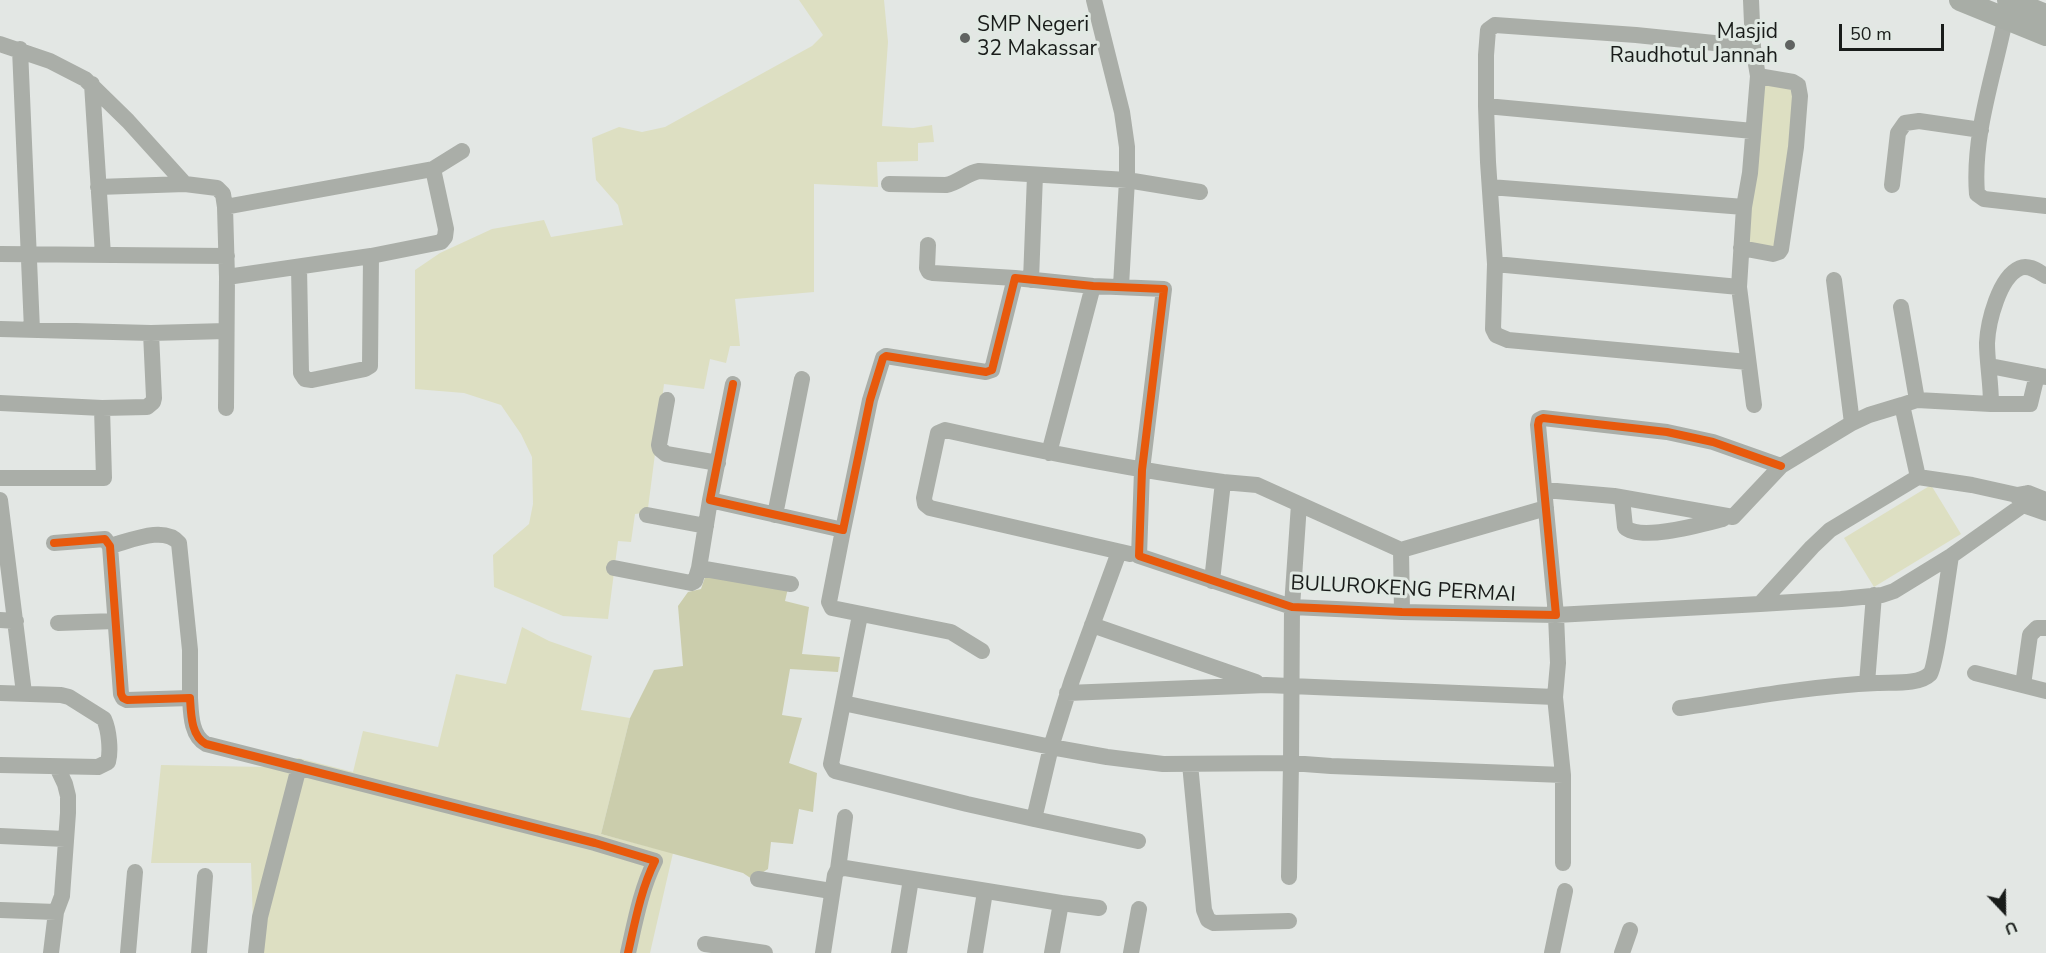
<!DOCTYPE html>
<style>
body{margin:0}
#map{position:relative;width:2046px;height:953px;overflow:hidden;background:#e3e7e4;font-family:"Nunito Sans",sans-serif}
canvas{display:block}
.north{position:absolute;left:1974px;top:881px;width:60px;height:60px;-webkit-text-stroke:4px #e1e9e3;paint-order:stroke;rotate:158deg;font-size:16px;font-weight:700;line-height:24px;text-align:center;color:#191c1a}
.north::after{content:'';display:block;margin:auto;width:21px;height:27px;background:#191c1a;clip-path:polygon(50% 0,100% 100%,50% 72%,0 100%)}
.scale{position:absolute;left:1839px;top:24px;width:105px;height:27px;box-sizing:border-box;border:3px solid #191c1a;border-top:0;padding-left:8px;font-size:18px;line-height:21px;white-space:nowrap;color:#191c1a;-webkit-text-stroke:4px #e1e9e3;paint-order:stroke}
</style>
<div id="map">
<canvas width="2046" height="953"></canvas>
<div class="north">U</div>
<div class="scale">50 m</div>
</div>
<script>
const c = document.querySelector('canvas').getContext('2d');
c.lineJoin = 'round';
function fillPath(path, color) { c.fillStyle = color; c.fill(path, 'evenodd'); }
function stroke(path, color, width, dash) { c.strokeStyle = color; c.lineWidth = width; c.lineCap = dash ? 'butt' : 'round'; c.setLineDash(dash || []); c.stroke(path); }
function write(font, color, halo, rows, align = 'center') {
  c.font = font + ' "Nunito Sans",sans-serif'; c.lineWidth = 6; c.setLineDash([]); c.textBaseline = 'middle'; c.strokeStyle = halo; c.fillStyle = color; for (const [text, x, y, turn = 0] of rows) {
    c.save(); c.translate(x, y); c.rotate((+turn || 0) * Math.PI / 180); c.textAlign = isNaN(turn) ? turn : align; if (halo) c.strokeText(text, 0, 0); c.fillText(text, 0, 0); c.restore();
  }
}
fillPath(new Path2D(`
 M 799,0 L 884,0 L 888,42 L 882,126 L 913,128 L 932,125 L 934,142 L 918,143 L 918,161 L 877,162 L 878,187 L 814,184 L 814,292 L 735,299 L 740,346 L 730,346 L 726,363 L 710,359 L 704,389 L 664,384 L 648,508 L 643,513 L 635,514 L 631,542 L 618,541 L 608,619 L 563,616 L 494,587 L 493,555 L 529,524 L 533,504 L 532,457 L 521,434 L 501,405 L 464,393 L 415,389 L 415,270 L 440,253 L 492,229 L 544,220 L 551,237 L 623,225 L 618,205 L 596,180 L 592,138 L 619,127 L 642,132 L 665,127 L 812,46 L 823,35 Z
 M 1763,82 L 1796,91 L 1776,249 L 1744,245 Z
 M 1931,485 L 1961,534 L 1874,587 L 1844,538 Z
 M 522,627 L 549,641 L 592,656 L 581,710 L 630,718 L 601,834 L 673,853 L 650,953 L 254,953 L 251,863 L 151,863 L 161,765 L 265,767 L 298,758 L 353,772 L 363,731 L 438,747 L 456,674 L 506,684 Z`), '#dddfc2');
fillPath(new Path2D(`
 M 707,571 L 789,584 L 785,601 L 809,607 L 802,654 L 840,657 L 838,672 L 790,669 L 782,715 L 802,718 L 789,763 L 817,773 L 813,812 L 799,809 L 793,844 L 771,842 L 768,869 L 752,879 L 743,873 L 601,834 L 630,718 L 654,670 L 683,666 L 678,606 L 688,592 L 701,589 Z`), '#cbcdac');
stroke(new Path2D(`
 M 1094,0 L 1122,112 L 1127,147 L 1127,180 L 1200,192
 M 1751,0 L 1753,47 L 1758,76 L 1750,173 L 1744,207 L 1739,287 L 1754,405
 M 2007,10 C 1996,70 1972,132 1977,194 L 1984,199 L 2046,206
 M 0,44 L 50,61 L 85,79 L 128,121 L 185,184
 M 20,49 L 32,330
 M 92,84 L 103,255
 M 1486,106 L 1753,131
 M 889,184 L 946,185 C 958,183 967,173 979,171 L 1127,180 L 1121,286
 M 1892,185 L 1898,133 L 1905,123 L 1919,121 L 1981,130
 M 98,187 L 185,184 L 217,188 L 223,194 L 225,207 L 227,277 L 226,408
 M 1490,187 L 1744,207
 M 225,207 L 433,169 L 462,151
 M 928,245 L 927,268 L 929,272 L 933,273 L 1015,278
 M 1741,248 L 1773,254 L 1779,252 L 1781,249 L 1796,147 L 1800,96 L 1798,85 L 1793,82 L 1758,76
 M 0,254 L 227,256
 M 1495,264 L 1739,287
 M 299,267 L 301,373 L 305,379 L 312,380 L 365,369 L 370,366 L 371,256
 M 227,277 L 371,256 L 441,242 L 445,237 L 446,229 L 433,169
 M 1031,280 L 1035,175
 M 1834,280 L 1852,423
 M 1901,307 L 1917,400 L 1902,405 L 1918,477
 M 0,329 L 151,333 L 226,331
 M 1748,362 L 1508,340 L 1496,335 L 1493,329 L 1495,264 L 1488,162 L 1486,106 L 1486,55 L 1488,30 L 1495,25 L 1636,35 L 1753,47
 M 1990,366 L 2046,377
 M 733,384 L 710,500 L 843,530 L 870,400 L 883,358 L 886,356 L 986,372 L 992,370 L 1015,278 L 1093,286 L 1164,289 L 1142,470 L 1139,556 L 1292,607 L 1402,612 L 1556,615 L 1538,425 L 1539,420 L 1543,418 L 1667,432 L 1713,442 L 1781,466
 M 667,400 L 659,445 L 660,449 L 666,454 L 718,463
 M 1917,400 L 1991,404 C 1991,383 1987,362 1987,343 C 1988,322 1999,277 2020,268 C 2029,264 2039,272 2046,276
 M 0,403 L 102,408 L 147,407 L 153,402 L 154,398 L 151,333
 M 1991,404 L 2030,404 L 2037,375
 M 1049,453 L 1093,286
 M 0,478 L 104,478 L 102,408
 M 1545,490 L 1614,496 L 1733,517
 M 2017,496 L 2023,505 L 2046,513
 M 1622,498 L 1625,527 C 1640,542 1703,524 1723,519
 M 0,500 L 24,693
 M 647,515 L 706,526
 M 775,515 L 802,379
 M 1733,517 L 1781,466 L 1852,423 L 1869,415 L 1902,405
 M 843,530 L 829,602 L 832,608 L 951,632 L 982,651
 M 54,543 L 105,539 L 110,546 L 121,694 L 123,698 L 127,700 L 190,698 C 191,714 191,736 206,744 L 595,843 L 655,861 C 641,889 635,922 628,953
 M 110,546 C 130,541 164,525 179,543 L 190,650 L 190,698
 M 1401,550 L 1402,612
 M 1119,552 L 1072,680 L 1051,747 L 1107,757 L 1163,764 L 1291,763 L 1292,607 L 1299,504
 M 1130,554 L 930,508 L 925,504 L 924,498 L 938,433 L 945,430 C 1038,451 1129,469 1223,482
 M 614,568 L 691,583 L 695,581 L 699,568 L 710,500
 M 699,568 L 791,584
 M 1212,581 L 1223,482 L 1257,485 L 1401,550 L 1546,508
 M 1760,604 L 1841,599 L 1882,595 L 1894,591 L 1951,556 L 2023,505 L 2028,493
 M 860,615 L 843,703 L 1051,747 L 1034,819 L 1138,841
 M 0,620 L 16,621
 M 58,623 L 115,621
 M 1092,625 L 1256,682
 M 1975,673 L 2046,691
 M 1867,683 L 1874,595
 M 2023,685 L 2030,635 L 2037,628 L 2046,628
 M 0,693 L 61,695 L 69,697 L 104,719 C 109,730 111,751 108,762 L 98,767 L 0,765
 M 1067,693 L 1266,685 L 1555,697 L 1558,663 L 1556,615 L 1760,604 L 1812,547 L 1830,530 L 1918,477 L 1972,485 L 2017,495 L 2028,493 L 2046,500
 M 843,703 L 831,764 L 835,771 L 967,804 L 1034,819
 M 1680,708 C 1745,698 1811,686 1877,683 C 1892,682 1919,685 1930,674 C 1936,667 1948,573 1951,556
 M 1190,764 L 1204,910 L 1208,920 L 1214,923 L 1289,921
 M 1563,775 L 1563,863
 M 0,836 L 65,839
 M 838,869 L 845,817
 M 1289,877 L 1291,763 L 1331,766 L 1563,775 L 1555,697
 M 758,879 L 831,891
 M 1061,903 L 1099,908
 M 0,910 L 56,912
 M 705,944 L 765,953
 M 51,953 L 56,912 L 62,896 L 68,813 L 68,796 L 65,784 L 57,767
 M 128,953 L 135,872
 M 199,953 L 205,876
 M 256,953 L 260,917 L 299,767
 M 823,953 L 835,875 L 838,869 L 845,868 L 1061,903 L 1052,953
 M 899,953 L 911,879
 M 975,953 L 985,892
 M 1131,953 L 1139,909
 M 1552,953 L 1565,891
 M 1622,953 L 1630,930`), '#aaaea8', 16);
stroke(new Path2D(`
 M 1960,0 L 2046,35
 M 2008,0 L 2046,15`), '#a8ada6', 22);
stroke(new Path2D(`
 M 733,384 L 710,500 L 843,530 L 870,400 L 883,358 L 886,356 L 986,372 L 992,370 L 1015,278 L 1093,286 L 1164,289 L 1142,470 L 1139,556 L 1292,607 L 1402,612 L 1556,615 L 1538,425 L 1539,420 L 1543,418 L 1667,432 L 1713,442 L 1781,466
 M 54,543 L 105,539 L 110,546 L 121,694 L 123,698 L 127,700 L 190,698 C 191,714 191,736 206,744 L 595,843 L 655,861 C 641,889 635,922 628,953`), '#e8590c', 8);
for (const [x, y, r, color] of [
 [965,38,6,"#606361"],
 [1790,45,6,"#606361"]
]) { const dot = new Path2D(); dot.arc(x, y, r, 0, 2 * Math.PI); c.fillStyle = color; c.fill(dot); stroke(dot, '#e1e9e3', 2); }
write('21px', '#191c1a', '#e1e9e3', [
 ["SMP Negeri",977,26],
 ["32 Makassar",977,50],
 ["Masjid",1778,33,"right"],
 ["Raudhotul Jannah",1778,57,"right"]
], 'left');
write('21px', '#191c1a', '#e1e9e3', [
 ["BULUROKENG PERMAI",1403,590,3]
]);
</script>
